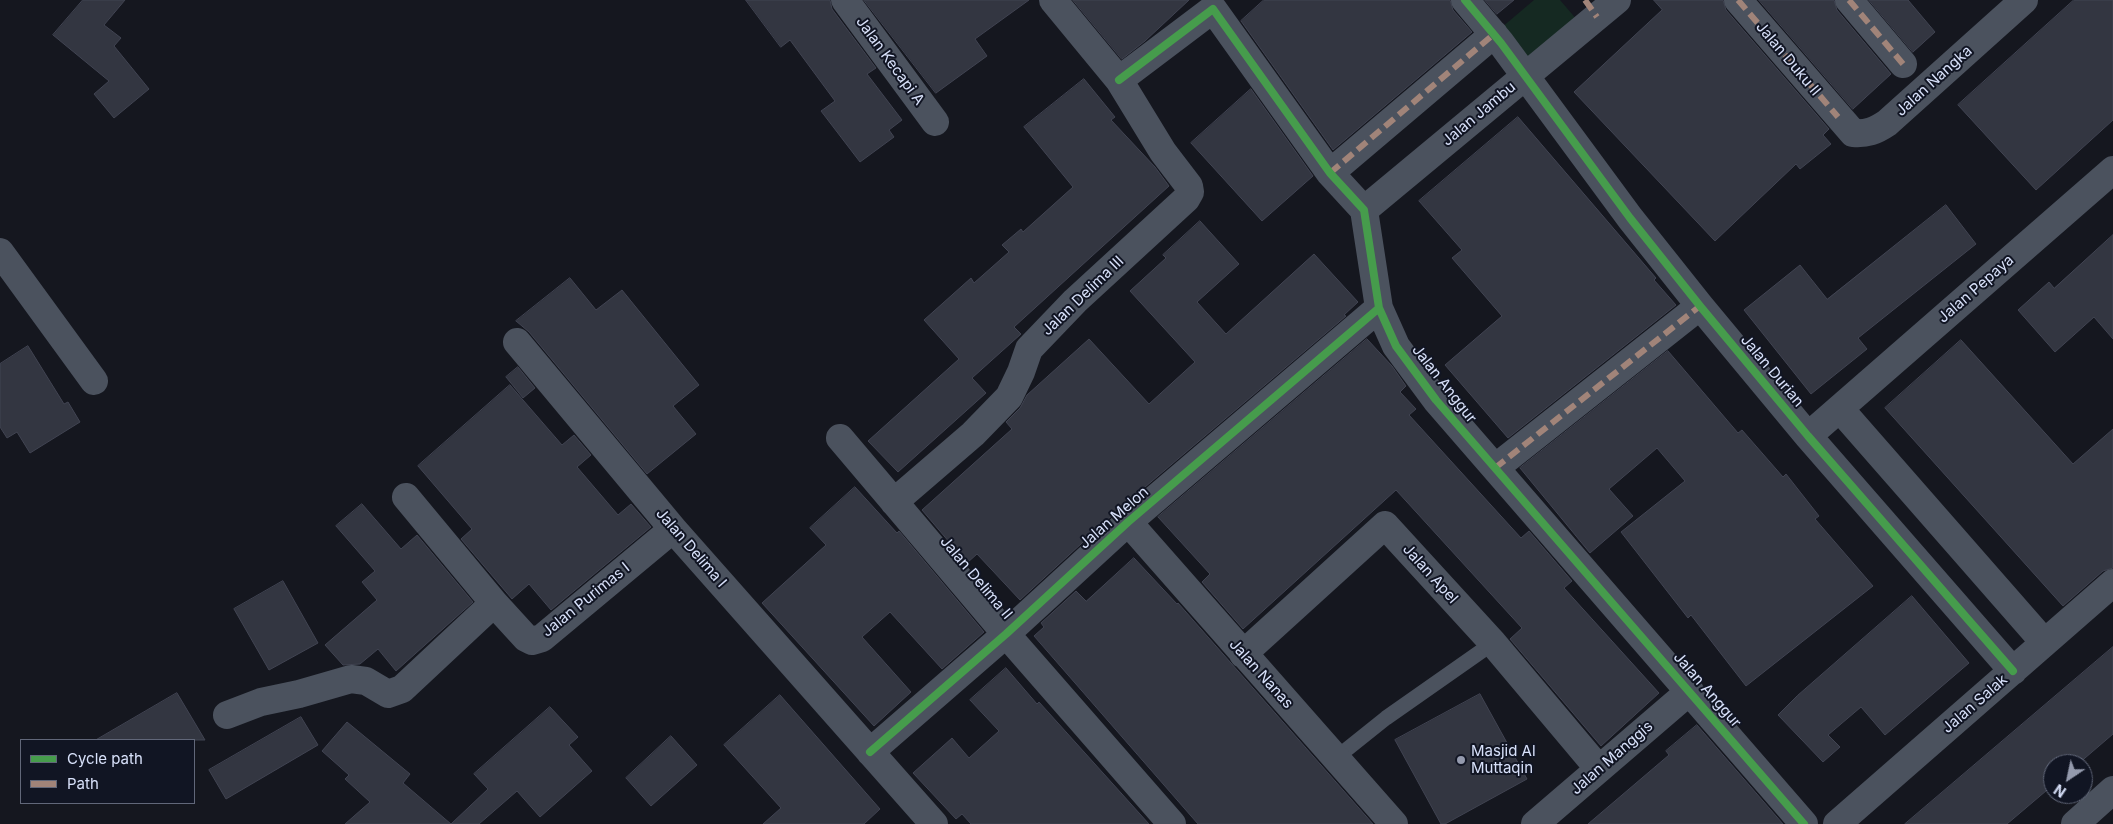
<!DOCTYPE html>
<style>
body{margin:0}
#map{position:relative;width:2113px;height:824px;overflow:hidden;background:#15171f;font-family:Inter,sans-serif}
canvas{display:block}
.legend{position:absolute;left:20px;top:739px;width:175px;height:65px;box-sizing:border-box;background:#111523;border:1px solid #616779;margin:0;padding:6px 9px;list-style:none;font-size:15px;color:#d8e1fa}
.legend li{display:flex;align-items:center;gap:10px;height:25px}
.legend b{width:25px;border:1px solid #616779}
.north{position:absolute;left:2043px;top:754px;width:50px;height:50px;box-sizing:border-box;background:#111523;border:1px solid #616779;border-radius:50%;rotate:214deg;font-size:14px;font-weight:700;line-height:20px;text-align:center;color:#d8e1fa}
.north::after{content:'';display:block;margin:auto;width:18px;height:22px;background:#949aad;clip-path:polygon(50% 0,100% 100%,50% 72%,0 100%)}
</style>
<div id="map">
<canvas width="2113" height="824"></canvas>
<ul class="legend">
<li><b style="height:6px;background:#469c4c"></b>Cycle path</li>
<li><b style="height:6px;background:#a18479"></b>Path</li>
</ul>
<div class="north">N</div>
</div>
<script>
const c = document.querySelector('canvas').getContext('2d');
c.lineJoin = 'round';
function fillPath(path, color) { c.fillStyle = color; c.fill(path, 'evenodd'); }
function stroke(path, color, width, dash) { c.strokeStyle = color; c.lineWidth = width; c.lineCap = dash ? 'butt' : 'round'; c.setLineDash(dash || []); c.stroke(path); }
function write(font, color, halo, rows, align = 'center') {
  c.font = font + ' Inter,sans-serif'; c.lineWidth = 4; c.setLineDash([]); c.textBaseline = 'middle'; c.strokeStyle = halo; c.fillStyle = color; for (const [text, x, y, turn = 0] of rows) {
    c.save(); c.translate(x, y); c.rotate((+turn || 0) * Math.PI / 180); c.textAlign = isNaN(turn) ? turn : align; if (halo) c.strokeText(text, 0, 0); c.fillText(text, 0, 0); c.restore();
  }
}
fillPath(new Path2D(`
 M 1534,0 L 1560,0 L 1578,21 L 1530,61 L 1501,28 Z`), '#152922');
const building = new Path2D(`
 M 83,0 L 125,0 L 104,25 L 121,38 L 114,46 L 149,89 L 114,118 L 94,94 L 109,81 L 53,35 Z
 M 746,0 L 830,0 L 832,9 L 876,68 L 867,74 L 902,120 L 889,130 L 894,137 L 860,162 L 821,111 L 835,101 L 790,40 L 781,47 Z
 M 864,0 L 1029,0 L 975,39 L 987,56 L 936,93 Z
 M 1073,0 L 1189,0 L 1145,41 L 1122,59 Z
 M 1264,0 L 1450,0 L 1453,10 L 1472,32 L 1333,150 L 1241,21 Z
 M 1485,0 L 1514,0 L 1497,14 Z
 M 1654,0 L 1723,0 L 1726,10 L 1829,129 L 1823,135 L 1831,144 L 1800,169 L 1796,164 L 1715,241 L 1574,92 L 1662,10 Z
 M 1759,0 L 1834,0 L 1837,10 L 1891,74 L 1853,109 Z
 M 1869,0 L 1908,0 L 1935,32 L 1913,52 Z
 M 2074,0 L 2113,0 L 2113,120 L 2036,190 L 1958,105 Z
 M 1084,79 L 1115,117 L 1111,120 L 1155,167 L 1169,186 L 1014,327 L 1021,334 L 972,378 L 986,393 L 898,472 L 868,441 L 959,359 L 924,320 L 971,278 L 974,283 L 1009,252 L 1002,245 L 1021,229 L 1023,232 L 1073,187 L 1024,127 Z
 M 1251,89 L 1313,176 L 1262,221 L 1191,143 Z
 M 1518,117 L 1656,278 L 1654,280 L 1676,305 L 1508,438 L 1445,365 L 1502,316 L 1452,258 L 1462,250 L 1419,201 Z
 M 1946,205 L 1976,244 L 1858,338 L 1867,349 L 1811,394 L 1744,310 L 1800,265 L 1827,299 Z
 M 1200,221 L 1239,264 L 1197,302 L 1226,334 L 1314,254 L 1358,302 L 1344,315 L 1346,316 L 1118,510 L 1020,600 L 977,554 L 967,563 L 922,510 L 1012,429 L 1006,422 L 1020,408 L 1027,395 L 1089,339 L 1149,404 L 1195,362 L 1130,291 L 1166,258 L 1163,255 Z
 M 2113,235 L 2113,339 L 2094,317 L 2055,352 L 2018,310 L 2049,282 L 2054,288 Z
 M 570,278 L 596,310 L 622,290 L 699,385 L 673,406 L 696,434 L 647,474 L 529,332 L 516,321 Z
 M 1367,339 L 1392,366 L 1406,386 L 1400,392 L 1416,409 L 1409,415 L 1521,538 L 1529,531 L 1572,581 L 1564,588 L 1659,693 L 1601,746 L 1510,639 L 1522,628 L 1396,490 L 1243,629 L 1202,582 L 1210,574 L 1158,517 Z
 M 1961,340 L 2073,464 L 2113,429 L 2113,568 L 2103,571 L 2063,606 L 1885,408 Z
 M 28,346 L 64,404 L 68,402 L 80,422 L 30,453 L 17,432 L 7,438 L 0,427 L 0,364 Z
 M 1668,351 L 1738,433 L 1742,430 L 1783,477 L 1786,474 L 1819,516 L 1815,519 L 1873,586 L 1746,686 L 1691,615 L 1688,618 L 1621,532 L 1685,481 L 1657,448 L 1609,489 L 1633,516 L 1590,553 L 1520,468 Z
 M 518,367 L 535,388 L 523,398 L 506,377 Z
 M 510,385 L 562,445 L 574,435 L 591,455 L 577,467 L 618,515 L 631,504 L 651,527 L 551,610 L 529,584 L 512,599 L 461,539 L 472,529 L 418,466 Z
 M 855,487 L 897,533 L 899,531 L 984,632 L 942,669 L 890,612 L 862,637 L 911,692 L 874,726 L 762,603 L 826,545 L 810,528 Z
 M 362,504 L 401,549 L 417,535 L 473,602 L 396,671 L 378,649 L 360,664 L 343,665 L 325,645 L 377,600 L 362,582 L 375,571 L 336,526 Z
 M 1134,558 L 1177,604 L 1178,603 L 1373,824 L 1198,824 L 1034,636 L 1044,627 L 1041,623 L 1076,591 L 1086,601 Z
 M 283,581 L 318,643 L 269,670 L 234,609 Z
 M 1912,596 L 1969,663 L 1885,735 L 1861,707 L 1828,735 L 1840,747 L 1823,762 L 1778,715 L 1797,696 Z
 M 2113,647 L 2113,734 L 2078,764 L 2053,764 L 2053,785 L 2007,824 L 1905,824 Z
 M 1006,668 L 1037,704 L 1039,702 L 1149,824 L 971,824 L 962,814 L 956,819 L 913,773 L 952,738 L 969,758 L 999,731 L 970,700 Z
 M 177,693 L 205,740 L 96,740 Z
 M 1480,694 L 1527,779 L 1445,824 L 1441,824 L 1395,740 Z
 M 780,695 L 880,809 L 864,824 L 763,824 L 781,808 L 724,745 Z
 M 550,707 L 578,737 L 569,745 L 592,771 L 540,817 L 517,791 L 479,824 L 345,824 L 370,802 L 345,779 L 349,775 L 322,751 L 347,722 L 410,774 L 403,783 L 451,824 L 488,789 L 474,774 Z
 M 301,717 L 318,745 L 226,799 L 209,770 Z
 M 1697,725 L 1783,824 L 1588,824 L 1669,755 L 1666,751 Z
 M 671,736 L 697,765 L 651,806 L 626,778 Z`);
fillPath(building, '#333641');
stroke(building, '#414452', 1);
stroke(new Path2D(`
 M 1336,758 L 1386,718 L 1493,643`), '#4b525e', 15);
stroke(new Path2D(`
 M 845,0 L 935,122
 M 1465,0 L 1501,43 L 1630,218 L 1700,306 L 1808,436 L 2013,671
 M 1738,0 L 1853,133 C 1867,134 1875,131 1887,123 L 2024,0
 M 1849,0 L 1903,64
 M 1119,80 L 1213,9 L 1330,173 L 1364,210 L 1379,308 L 1396,346 L 1436,400 L 1804,824
 M 1330,173 L 1494,34
 M 1364,210 L 1617,0
 M 0,252 L 94,381
 M 517,342 L 673,529 L 934,824
 M 1840,409 L 2044,642
 M 1808,436 L 2113,170
 M 840,438 L 1006,634 L 1172,824
 M 1495,468 L 1700,306
 M 406,497 L 494,603
 M 894,502 L 973,434 L 1009,397 L 1021,372 L 1029,349 L 1075,301 L 1186,199 L 1190,192 L 1189,186 L 1163,152 L 1119,80 L 1053,0
 M 1128,522 L 1394,824
 M 1243,654 L 1385,525 L 1493,643 L 1599,769
 M 227,715 L 261,702 L 299,694 L 351,679 L 366,681 L 388,694 L 402,689 L 494,603 L 526,638 L 532,641 L 542,638 L 673,529
 M 870,752 L 1006,634 L 1128,522 L 1379,308
 M 1535,824 L 1690,691
 M 1837,824 L 2113,583
 M 2075,824 L 2113,790`), '#4b525e', 28);
stroke(new Path2D(`
 M 1585,0 L 1597,17
 M 1738,0 L 1838,117
 M 1849,0 L 1903,64
 M 1330,173 L 1494,34
 M 1495,468 L 1700,306`), '#a18479', 6, [12, 6]);
stroke(new Path2D(`
 M 1465,0 L 1501,43 L 1630,218 L 1700,306 L 1808,436 L 2013,671
 M 1119,80 L 1213,9 L 1330,173 L 1364,210 L 1379,308 L 1396,346 L 1436,400 L 1804,824
 M 870,752 L 1006,634 L 1128,522 L 1379,308`), '#469c4c', 8);
for (const [x, y, r, color] of [
 [1461,760,5,"#949aad"]
]) { const dot = new Path2D(); dot.arc(x, y, r, 0, 2 * Math.PI); c.fillStyle = color; c.fill(dot); stroke(dot, '#111523', 2); }
write('15px', '#d8e1fa', '#111523', [
 ["Jalan Duku II",1788,59,50],
 ["Jalan Kecapi A",890,61,54],
 ["Jalan Nangka",1934,81,-42],
 ["Jalan Jambu",1479,114,-40],
 ["Jalan Pepaya",1976,289,-41],
 ["Jalan Delima III",1083,296,-44],
 ["Jalan Durian",1772,371,50],
 ["Jalan Anggur",1444,384,52],
 ["Jalan Melon",1114,518,-41],
 ["Jalan Delima I",691,548,49],
 ["Jalan Apel",1430,574,48],
 ["Jalan Delima II",976,578,50],
 ["Jalan Purimas I",586,600,-39],
 ["Jalan Nanas",1261,674,48],
 ["Jalan Anggur",1707,690,49],
 ["Jalan Salak",1975,704,-41],
 ["Jalan Manggis",1612,758,-41]
]);
write('15px', '#d8e1fa', '#111523', [
 ["Masjid Al",1471,751],
 ["Muttaqin",1471,768]
], 'left');
</script>
